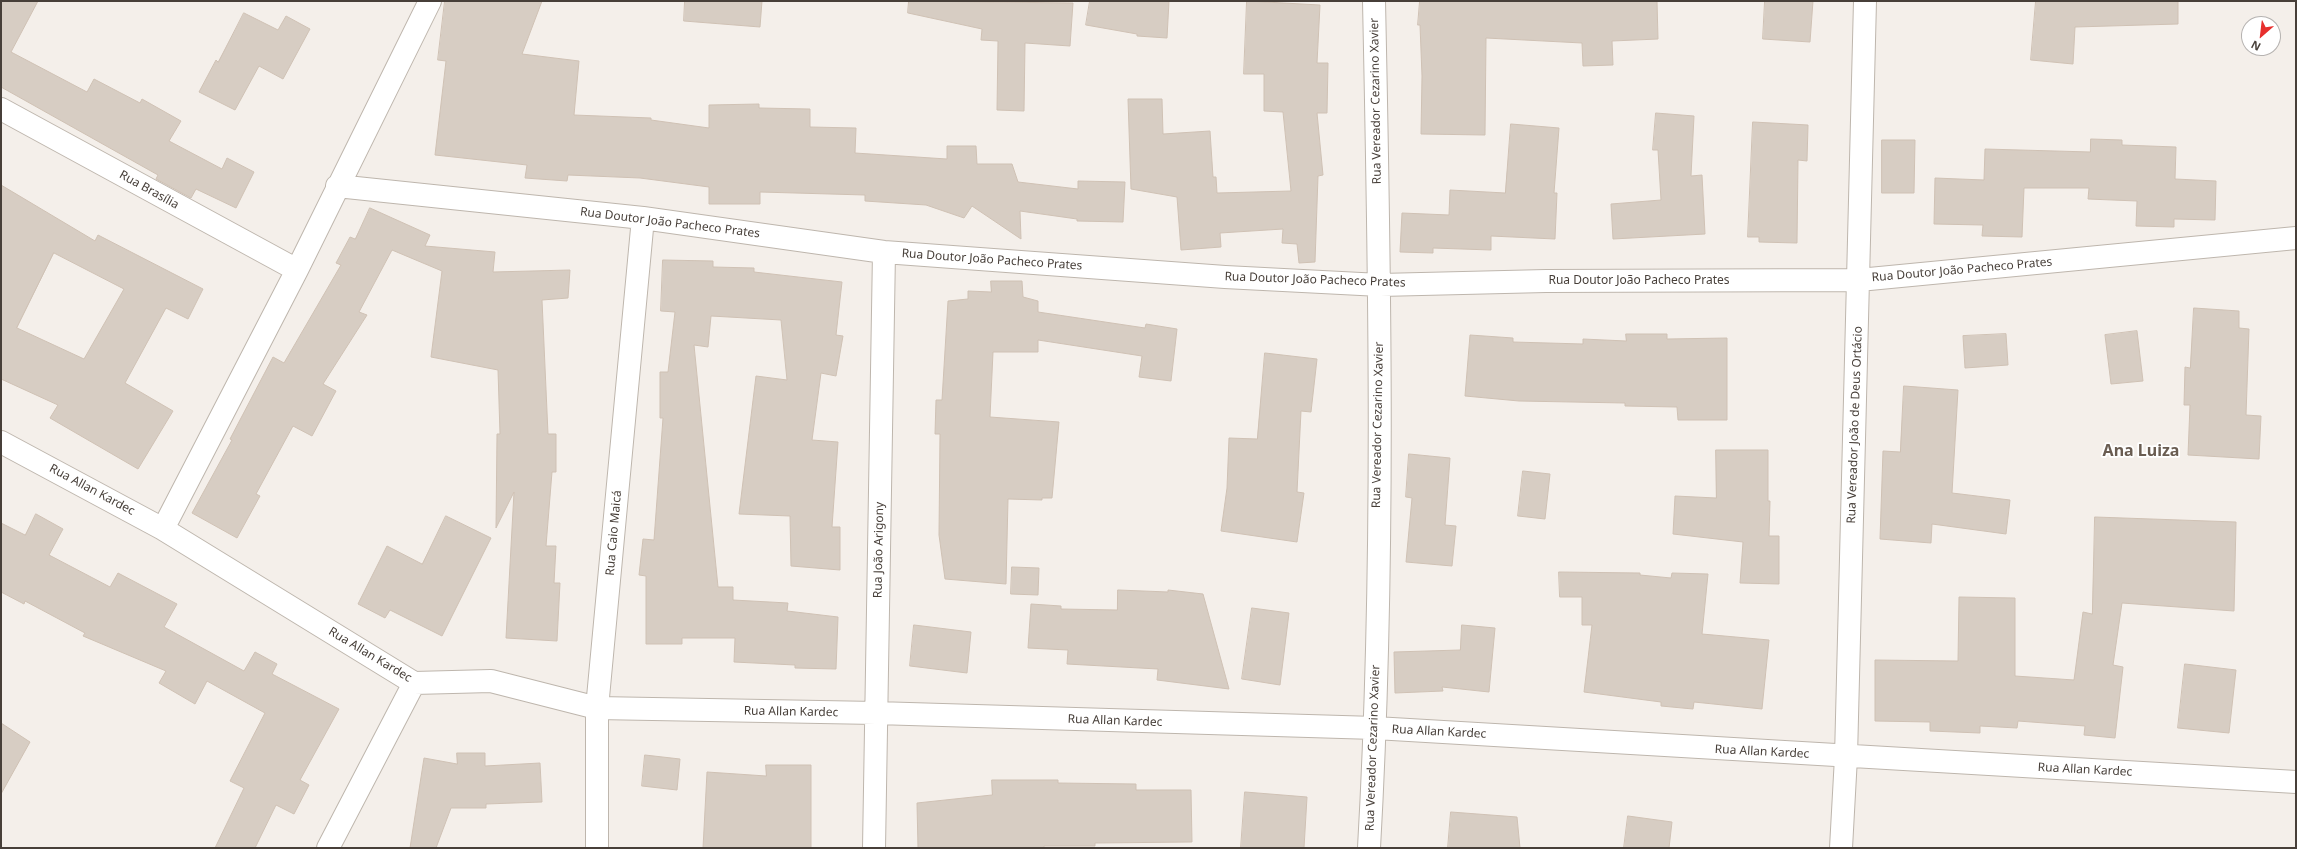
<!DOCTYPE html>
<meta charset="utf-8">
<style>
body{margin:0}
#map{position:relative;width:2297px;height:849px;overflow:hidden;background:#f4efea;font-family:"Noto Sans",sans-serif}
canvas{display:block}
.frame{position:absolute;inset:0;border:2px solid #473f39;pointer-events:none}
.north{position:absolute;left:2241px;top:16px;width:40px;height:40px;box-sizing:border-box;background:#fff;border:1px solid #b5b2b0;border-radius:50%;rotate:208deg;font-size:11px;font-weight:700;line-height:16px;text-align:center;color:#473f39}
.north::after{content:'';display:block;margin:auto;width:14px;height:18px;background:#e72f2d;clip-path:polygon(50% 0,100% 100%,50% 72%,0 100%)}
</style>
<div id="map">
<canvas width="2297" height="849"></canvas>
<div class="frame"></div>
<div class="north">N</div>
</div>
<script>
const c = document.querySelector('canvas').getContext('2d');
c.lineJoin = 'round';
function fillPath(path, color) { c.fillStyle = color; c.fill(path, 'evenodd'); }
function stroke(path, color, width, dash) { c.strokeStyle = color; c.lineWidth = width; c.lineCap = dash ? 'butt' : 'round'; c.setLineDash(dash || []); c.stroke(path); }
function write(font, color, halo, rows, align = 'center') {
  c.font = font + ' "Noto Sans",sans-serif'; c.lineWidth = 3.5; c.setLineDash([]); c.textBaseline = 'middle'; c.strokeStyle = halo; c.fillStyle = color; for (const [text, x, y, turn = 0] of rows) {
    c.save(); c.translate(x, y); c.rotate((+turn || 0) * Math.PI / 180); c.textAlign = isNaN(turn) ? turn : align; if (halo) c.strokeText(text, 0, 0); c.fillText(text, 0, 0); c.restore();
  }
}
const building = new Path2D(`
 M 1,1 L 38,1 L 11,52 L 87,92 L 94,79 L 140,103 L 142,99 L 181,121 L 169,141 L 222,169 L 227,158 L 254,172 L 236,208 L 196,189 L 191,198 L 156,179 L 158,175 L 1,87 Z
 M 445,1 L 542,1 L 522,54 L 579,61 L 574,115 L 651,118 L 651,120 L 709,128 L 709,105 L 759,104 L 759,108 L 810,109 L 810,127 L 856,128 L 855,153 L 947,159 L 947,146 L 976,146 L 977,164 L 1012,164 L 1018,182 L 1078,189 L 1078,181 L 1125,182 L 1123,222 L 1077,221 L 1077,219 L 1020,211 L 1021,239 L 972,206 L 964,218 L 926,205 L 865,201 L 865,195 L 760,192 L 760,204 L 709,204 L 709,187 L 640,178 L 568,175 L 567,181 L 525,178 L 527,165 L 435,155 L 446,61 L 438,60 Z
 M 685,1 L 762,1 L 760,27 L 684,21 Z
 M 909,1 L 1073,3 L 1070,46 L 1025,43 L 1024,111 L 997,110 L 998,41 L 981,40 L 982,29 L 908,13 Z
 M 1090,1 L 1169,1 L 1167,38 L 1137,36 L 1137,34 L 1086,25 Z
 M 1247,1 L 1320,5 L 1317,63 L 1328,63 L 1327,113 L 1317,113 L 1323,175 L 1318,176 L 1315,262 L 1299,263 L 1297,244 L 1282,243 L 1283,229 L 1220,233 L 1221,247 L 1181,250 L 1177,197 L 1131,189 L 1128,99 L 1162,99 L 1163,134 L 1210,131 L 1213,177 L 1216,177 L 1217,193 L 1291,191 L 1283,112 L 1264,111 L 1264,74 L 1244,74 Z
 M 1420,1 L 1657,1 L 1658,39 L 1612,41 L 1613,65 L 1583,66 L 1582,43 L 1486,38 L 1485,135 L 1421,134 L 1422,76 L 1420,25 L 1418,25 Z
 M 1765,1 L 1813,1 L 1810,42 L 1763,39 Z
 M 2036,1 L 2178,1 L 2178,24 L 2075,27 L 2073,64 L 2031,60 Z
 M 244,13 L 278,30 L 286,16 L 310,29 L 283,79 L 259,66 L 235,110 L 199,92 L 216,60 L 218,62 Z
 M 1656,113 L 1694,116 L 1691,176 L 1702,175 L 1705,234 L 1613,239 L 1611,204 L 1661,200 L 1658,150 L 1653,150 Z
 M 1753,122 L 1808,125 L 1807,161 L 1798,160 L 1797,243 L 1759,242 L 1759,237 L 1748,237 Z
 M 1511,124 L 1559,128 L 1554,193 L 1557,193 L 1555,239 L 1491,236 L 1491,250 L 1433,248 L 1433,253 L 1400,252 L 1402,213 L 1449,215 L 1450,190 L 1505,193 Z
 M 2091,139 L 2122,140 L 2122,145 L 2176,147 L 2175,179 L 2216,181 L 2215,220 L 2174,219 L 2174,227 L 2136,226 L 2137,201 L 2088,199 L 2089,188 L 2024,188 L 2022,237 L 1982,236 L 1983,225 L 1934,224 L 1935,178 L 1984,180 L 1985,149 L 2090,152 Z
 M 1882,140 L 1915,140 L 1914,193 L 1882,193 Z
 M 1,185 L 95,241 L 98,235 L 203,289 L 188,319 L 166,308 L 125,383 L 173,411 L 138,469 L 50,418 L 58,405 L 1,379 ZM 54,253 L 124,289 L 84,359 L 17,328 Z
 M 370,208 L 430,235 L 425,246 L 495,252 L 493,272 L 570,270 L 568,298 L 542,300 L 548,434 L 556,434 L 556,472 L 552,472 L 546,546 L 556,546 L 554,583 L 560,583 L 557,641 L 506,638 L 514,492 L 496,528 L 497,434 L 500,434 L 498,370 L 431,357 L 442,271 L 392,250 L 359,312 L 367,315 L 323,384 L 336,391 L 312,436 L 293,426 L 256,494 L 260,496 L 237,538 L 192,513 L 232,440 L 230,439 L 273,357 L 284,363 L 341,265 L 336,263 L 350,237 L 355,239 Z
 M 663,260 L 713,261 L 713,267 L 754,268 L 754,272 L 842,282 L 836,335 L 843,336 L 836,376 L 821,373 L 812,440 L 838,442 L 832,527 L 840,527 L 840,570 L 791,566 L 790,516 L 739,514 L 756,376 L 787,380 L 781,320 L 711,316 L 708,347 L 694,345 L 718,587 L 733,587 L 733,600 L 788,603 L 787,611 L 838,617 L 836,669 L 795,668 L 795,665 L 734,662 L 735,638 L 682,638 L 682,644 L 646,644 L 646,576 L 639,575 L 643,539 L 654,540 L 663,418 L 660,418 L 660,372 L 668,372 L 675,312 L 661,311 Z
 M 991,281 L 1022,281 L 1023,297 L 1038,301 L 1038,312 L 1145,328 L 1146,324 L 1177,329 L 1171,381 L 1139,377 L 1142,356 L 1038,340 L 1038,352 L 993,352 L 990,417 L 1059,422 L 1052,498 L 1042,498 L 1042,500 L 1008,499 L 1006,584 L 945,579 L 939,535 L 940,434 L 935,434 L 936,400 L 942,400 L 948,301 L 968,299 L 968,291 L 991,292 Z
 M 2194,308 L 2239,311 L 2239,328 L 2249,329 L 2246,415 L 2261,416 L 2259,459 L 2188,455 L 2190,405 L 2184,405 L 2185,367 L 2190,368 Z
 M 2137,331 L 2143,381 L 2111,384 L 2105,335 Z
 M 1626,334 L 1667,334 L 1667,339 L 1727,338 L 1727,420 L 1678,420 L 1677,407 L 1625,406 L 1625,403 L 1519,401 L 1465,396 L 1470,335 L 1513,338 L 1513,342 L 1583,344 L 1583,339 L 1626,341 Z
 M 2006,334 L 2008,365 L 1965,368 L 1963,336 Z
 M 1265,353 L 1317,359 L 1311,412 L 1301,411 L 1297,492 L 1304,493 L 1297,542 L 1221,531 L 1227,488 L 1229,438 L 1257,439 Z
 M 1904,386 L 1958,390 L 1952,493 L 2010,500 L 2006,534 L 1932,524 L 1931,543 L 1880,539 L 1883,451 L 1900,452 Z
 M 1716,450 L 1768,450 L 1768,501 L 1770,501 L 1769,536 L 1779,536 L 1779,584 L 1740,583 L 1743,542 L 1673,534 L 1675,496 L 1716,498 Z
 M 1409,454 L 1450,458 L 1445,525 L 1456,526 L 1452,566 L 1406,562 L 1412,498 L 1406,497 Z
 M 1523,471 L 1550,474 L 1545,519 L 1518,516 Z
 M 36,514 L 63,529 L 49,555 L 110,587 L 118,573 L 177,604 L 164,627 L 244,671 L 255,652 L 277,664 L 272,674 L 339,709 L 300,780 L 309,785 L 294,814 L 276,805 L 255,848 L 215,848 L 244,788 L 230,781 L 265,713 L 207,681 L 195,704 L 159,683 L 166,671 L 83,636 L 85,633 L 25,601 L 24,604 L 1,592 L 1,523 L 25,535 Z
 M 446,516 L 491,538 L 442,636 L 390,610 L 385,618 L 358,604 L 387,546 L 422,564 Z
 M 2095,517 L 2236,522 L 2234,611 L 2122,603 L 2113,665 L 2123,667 L 2115,738 L 2084,735 L 2085,726 L 2018,721 L 2017,728 L 1980,726 L 1980,733 L 1930,731 L 1930,722 L 1875,721 L 1875,660 L 1958,661 L 1959,597 L 2015,598 L 2015,676 L 2074,680 L 2083,612 L 2092,614 Z
 M 1012,567 L 1039,568 L 1038,595 L 1011,594 Z
 M 1559,572 L 1640,573 L 1640,575 L 1671,578 L 1672,573 L 1708,574 L 1702,634 L 1769,640 L 1762,709 L 1694,702 L 1693,709 L 1661,706 L 1661,702 L 1584,692 L 1592,625 L 1582,625 L 1582,597 L 1560,597 Z
 M 1118,590 L 1168,592 L 1168,590 L 1203,594 L 1229,689 L 1157,680 L 1158,669 L 1067,664 L 1068,650 L 1028,648 L 1031,604 L 1061,606 L 1061,609 L 1117,610 Z
 M 1252,608 L 1289,613 L 1280,685 L 1242,679 Z
 M 914,625 L 971,632 L 967,673 L 910,666 Z
 M 1462,625 L 1495,628 L 1489,692 L 1442,687 L 1443,691 L 1395,693 L 1394,652 L 1460,650 Z
 M 2185,664 L 2236,670 L 2229,733 L 2178,728 Z
 M 1,723 L 30,742 L 1,794 Z
 M 457,753 L 485,753 L 485,766 L 540,763 L 542,802 L 486,804 L 486,808 L 451,808 L 436,848 L 410,848 L 424,758 L 457,764 Z
 M 645,755 L 680,759 L 677,790 L 642,786 Z
 M 766,765 L 811,765 L 811,848 L 703,848 L 707,772 L 766,776 Z
 M 992,780 L 1058,780 L 1058,783 L 1136,784 L 1136,790 L 1191,790 L 1192,842 L 1095,843 L 1095,846 L 1044,846 L 1044,848 L 918,848 L 917,803 L 992,795 Z
 M 1245,792 L 1307,797 L 1304,848 L 1241,848 Z
 M 1451,812 L 1517,817 L 1520,848 L 1448,848 Z
 M 1628,816 L 1672,822 L 1669,848 L 1624,848 Z`);
fillPath(building, '#d7cdc3');
stroke(building, '#cfc1b4', 1);
const street = new Path2D(`
 M 1,109 L 297,270
 M 337,186 L 643,218 L 884,252 L 1225,277 L 1380,285 L 1546,281 L 1859,280 L 2296,238
 M 1,442 L 163,529 L 414,683 L 491,681 L 597,708 L 876,713 L 1375,728 L 2296,782
 M 163,529 L 297,270 L 430,1
 M 328,848 L 414,683
 M 597,848 L 597,708 L 643,218
 M 874,848 L 884,252
 M 1369,848 C 1385,566 1380,283 1374,1
 M 1841,848 L 1846,757 L 1865,1`);
stroke(street, '#beb6ad', 24);
stroke(street, '#fff', 22);
write('12px', '#473f39', '#fff', [
 ["Rua Vereador Cezarino Xavier",1376,101,-91],
 ["Rua Brasília",149,190,29],
 ["Rua Doutor João Pacheco Prates",670,223,7],
 ["Rua Doutor João Pacheco Prates",992,260,4],
 ["Rua Doutor João Pacheco Prates",1962,270,-5],
 ["Rua Doutor João Pacheco Prates",1315,280,2],
 ["Rua Doutor João Pacheco Prates",1639,281],
 ["Rua Vereador Cezarino Xavier",1378,425,-89],
 ["Rua Vereador João de Deus Ortácio",1855,425,-88],
 ["Rua Allan Kardec",92,490,28],
 ["Rua Caio Maicá",614,533,-85],
 ["Rua João Arigony",879,550,-89],
 ["Rua Allan Kardec",370,655,31],
 ["Rua Allan Kardec",791,712,1],
 ["Rua Allan Kardec",1115,721,2],
 ["Rua Allan Kardec",1439,732,3],
 ["Rua Vereador Cezarino Xavier",1373,748,-88],
 ["Rua Allan Kardec",1762,752,3],
 ["Rua Allan Kardec",2085,770,3]
]);
write('bold 16px', '#695c51', '#fff', [
 ["Ana Luiza",2141,451]
]);
</script>
